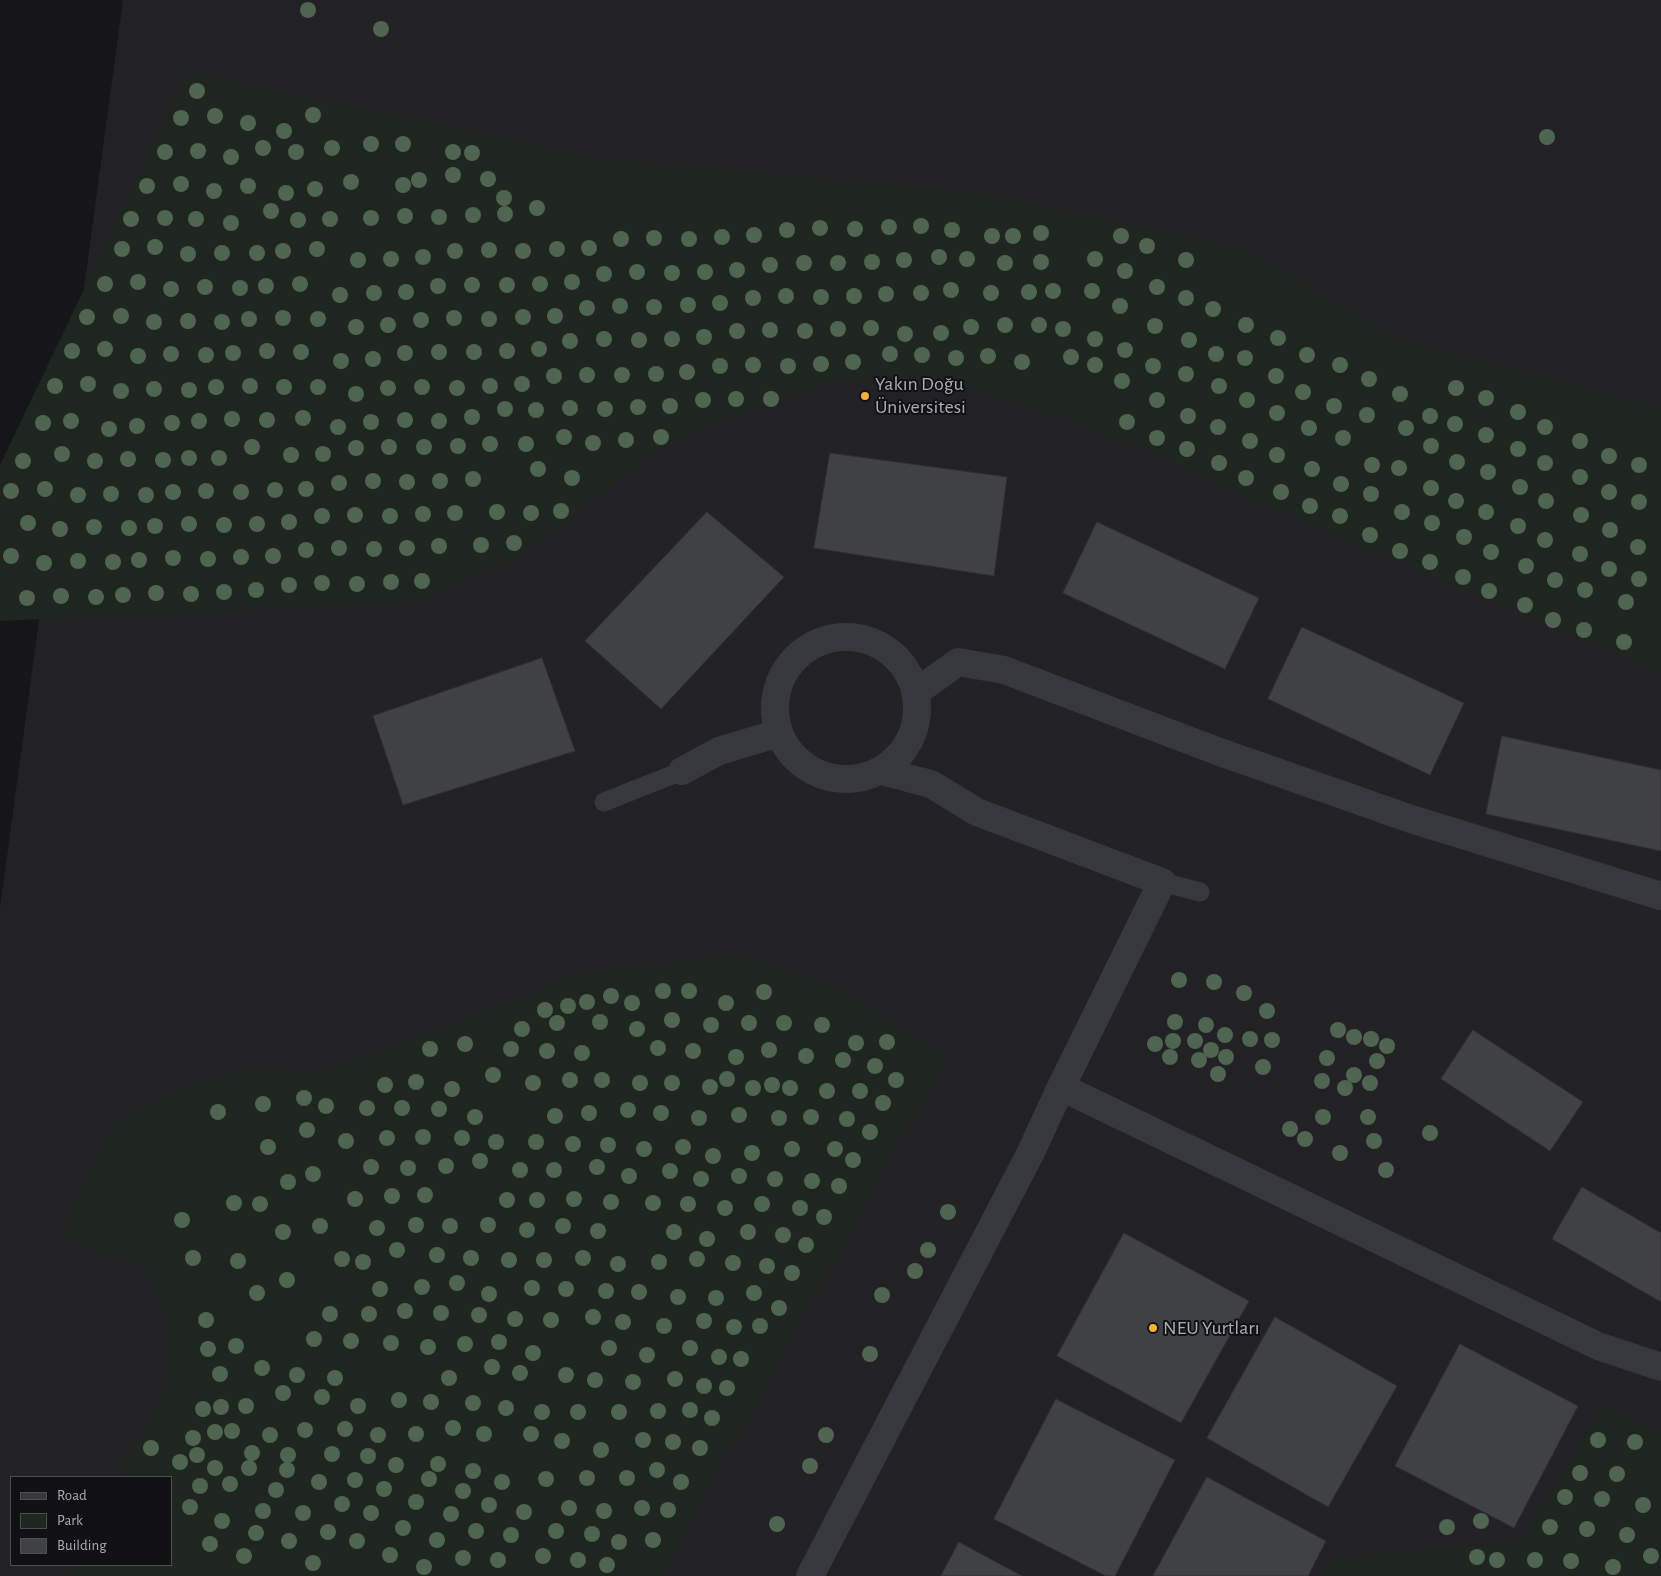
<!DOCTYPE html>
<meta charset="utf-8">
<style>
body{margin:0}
#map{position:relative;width:1661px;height:1576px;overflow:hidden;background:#161618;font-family:"Alegreya Sans",sans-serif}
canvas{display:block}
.legend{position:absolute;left:10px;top:1476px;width:162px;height:90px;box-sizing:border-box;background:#111113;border:1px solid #4d4f55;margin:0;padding:6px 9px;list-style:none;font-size:15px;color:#a8adb8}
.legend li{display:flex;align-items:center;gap:10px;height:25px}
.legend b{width:25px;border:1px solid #4d4f55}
</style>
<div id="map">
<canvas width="1661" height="1576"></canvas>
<ul class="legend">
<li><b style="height:6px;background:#37383d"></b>Road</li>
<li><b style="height:14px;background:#1e261f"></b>Park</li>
<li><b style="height:14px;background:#404145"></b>Building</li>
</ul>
</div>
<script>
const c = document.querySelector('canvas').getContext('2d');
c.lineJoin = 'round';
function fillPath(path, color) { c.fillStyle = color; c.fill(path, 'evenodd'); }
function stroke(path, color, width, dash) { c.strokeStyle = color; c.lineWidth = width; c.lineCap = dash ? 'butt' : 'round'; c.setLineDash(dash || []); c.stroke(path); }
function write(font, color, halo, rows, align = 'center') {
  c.font = font + ' "Alegreya Sans",sans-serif'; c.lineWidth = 4; c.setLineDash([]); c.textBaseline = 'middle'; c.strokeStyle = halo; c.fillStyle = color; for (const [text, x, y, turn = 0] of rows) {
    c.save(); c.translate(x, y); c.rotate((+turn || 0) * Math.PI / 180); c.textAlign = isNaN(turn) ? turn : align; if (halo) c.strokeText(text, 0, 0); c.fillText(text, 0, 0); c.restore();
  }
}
fillPath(new Path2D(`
 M 123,0 L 1661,0 L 1661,1576 L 0,1576 L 0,908 ZM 11,1477 L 171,1477 L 171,1565 L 11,1565 Z`), '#222225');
fillPath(new Path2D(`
 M 188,72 L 601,159 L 982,194 L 1243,249 L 1399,341 L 1661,408 L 1661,672 L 1269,506 L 1092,427 L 969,387 L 833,380 L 720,422 L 648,457 L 521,555 L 424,601 L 0,621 L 0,465 Z
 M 738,955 L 840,989 L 946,1057 L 660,1576 L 65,1576 L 71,1565 L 171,1565 L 171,1477 L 117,1477 L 167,1388 L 169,1333 L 150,1271 L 65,1237 L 69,1212 L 86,1175 L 114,1127 L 177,1089 L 248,1070 L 319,1072 L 389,1049 L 582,974 Z
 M 1604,1405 L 1661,1433 L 1661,1576 L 1322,1576 L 1335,1558 L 1522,1542 Z`), '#1e261f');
const building = new Path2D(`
 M 830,453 L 1007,477 L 994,576 L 814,548 Z
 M 707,512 L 784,577 L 661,709 L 585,641 Z
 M 1097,522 L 1259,598 L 1225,669 L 1063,593 Z
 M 1302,627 L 1464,703 L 1430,775 L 1268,699 Z
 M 542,658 L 575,751 L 403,805 L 373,716 Z
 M 1502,736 L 1661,770 L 1661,851 L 1486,814 Z
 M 1473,1030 L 1583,1102 L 1550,1151 L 1441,1079 Z
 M 1582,1187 L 1661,1233 L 1661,1302 L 1552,1239 Z
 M 1124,1233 L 1249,1301 L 1181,1423 L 1057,1356 Z
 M 1275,1317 L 1397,1386 L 1328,1507 L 1207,1438 Z
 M 1460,1344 L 1578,1406 L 1514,1528 L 1395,1466 Z
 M 1056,1399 L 1175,1460 L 1115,1576 L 1106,1576 L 994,1519 Z
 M 1207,1477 L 1326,1541 L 1308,1576 L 1153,1576 Z
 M 959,1542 L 1022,1576 L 941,1576 Z`);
fillPath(building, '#404145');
stroke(building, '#303034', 1);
stroke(new Path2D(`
 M 604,802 L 682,771
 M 1162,882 L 1200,892`), '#37383d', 19);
stroke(new Path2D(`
 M775 708a71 71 0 1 1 142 0a71 71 0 1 1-142 0Z
 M 915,693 L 958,662 L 1004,670 L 1217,751 L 1411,819 L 1661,896
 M 682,771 L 719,751 L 779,733
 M 1061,1087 L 1598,1346 L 1661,1367
 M 810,1576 L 1030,1154 L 1061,1087 L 1162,882 L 977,812 L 931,784 L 881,771`), '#37383d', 28);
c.fillStyle = '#506452';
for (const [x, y] of [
 [308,10],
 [381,29],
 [197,91],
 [313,115],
 [215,116],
 [181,118],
 [248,123],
 [284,131],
 [1547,137],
 [371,144],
 [403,144],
 [263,148],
 [332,148],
 [198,151],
 [165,152],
 [296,152],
 [453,152],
 [472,153],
 [231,157],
 [453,175],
 [488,179],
 [419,180],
 [351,182],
 [181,184],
 [403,185],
 [147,186],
 [248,186],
 [315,189],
 [214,191],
 [286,193],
 [504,198],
 [537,208],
 [271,211],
 [505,214],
 [473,215],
 [405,216],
 [439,217],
 [165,218],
 [371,218],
 [131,219],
 [196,219],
 [330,219],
 [298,220],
 [231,223],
 [921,226],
 [889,227],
 [820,228],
 [855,229],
 [787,230],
 [952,230],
 [1041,233],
 [754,235],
 [992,236],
 [1013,236],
 [1121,236],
 [722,237],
 [654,238],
 [621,239],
 [689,239],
 [1147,246],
 [155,247],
 [589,248],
 [122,249],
 [317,249],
 [557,249],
 [489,250],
 [283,251],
 [455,251],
 [523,251],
 [222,253],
 [257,253],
 [188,254],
 [423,257],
 [939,257],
 [391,259],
 [967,259],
 [1095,259],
 [358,260],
 [904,260],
 [1186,260],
 [872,262],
 [1041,262],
 [804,263],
 [838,263],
 [1005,263],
 [770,265],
 [737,270],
 [1125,271],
 [637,272],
 [705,272],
 [672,273],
 [604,274],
 [138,282],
 [572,282],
 [105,284],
 [300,284],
 [540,284],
 [472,285],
 [507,285],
 [266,286],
 [438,286],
 [205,287],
 [1157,287],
 [240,288],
 [171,289],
 [951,290],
 [1053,291],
 [1092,291],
 [406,292],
 [1029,292],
 [374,293],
 [921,293],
 [991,293],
 [886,294],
 [340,295],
 [786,296],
 [854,296],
 [821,297],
 [753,298],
 [1186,298],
 [720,303],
 [688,305],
 [620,306],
 [1120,306],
 [654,307],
 [587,308],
 [1213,309],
 [121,316],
 [555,316],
 [87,317],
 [523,317],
 [283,318],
 [454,318],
 [249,319],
 [318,319],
 [489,319],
 [421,320],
 [188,321],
 [154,322],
 [222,322],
 [388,325],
 [1005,325],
 [1039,325],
 [1246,325],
 [1155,326],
 [356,327],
 [971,327],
 [871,328],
 [838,329],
 [1063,329],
 [770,330],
 [737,331],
 [805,331],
 [941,333],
 [905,334],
 [704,337],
 [1278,338],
 [604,339],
 [672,339],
 [1095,339],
 [639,340],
 [1189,340],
 [570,341],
 [105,349],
 [539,349],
 [1125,350],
 [72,351],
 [267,351],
 [507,351],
 [301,352],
 [439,352],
 [474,352],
 [233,353],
 [405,353],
 [171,354],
 [890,354],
 [1216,354],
 [206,355],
 [922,355],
 [1307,355],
 [138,356],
 [988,356],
 [1071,357],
 [956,358],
 [1245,358],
 [373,359],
 [341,361],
 [853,362],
 [1022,362],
 [821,364],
 [753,365],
 [1095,365],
 [1340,365],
 [720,366],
 [788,366],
 [1153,366],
 [687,372],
 [656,374],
 [1186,374],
 [587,375],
 [622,375],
 [554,376],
 [1276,376],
 [1369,379],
 [1122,381],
 [88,384],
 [522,384],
 [55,386],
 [250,386],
 [490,386],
 [1219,386],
 [216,387],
 [284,387],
 [318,387],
 [422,387],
 [388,388],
 [457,388],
 [1456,388],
 [154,389],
 [189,390],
 [121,391],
 [1303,392],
 [356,394],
 [1400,394],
 [1486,398],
 [736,399],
 [771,399],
 [703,400],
 [1157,400],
 [1247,400],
 [670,406],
 [1334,406],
 [638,407],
 [570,408],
 [505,409],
 [605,409],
 [536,410],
 [1518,412],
 [1277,413],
 [1367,415],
 [1188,416],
 [1430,416],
 [472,417],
 [303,418],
 [232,419],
 [267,420],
 [405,420],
 [71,421],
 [199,421],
 [439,421],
 [371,422],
 [1127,422],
 [43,423],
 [172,423],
 [1455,424],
 [137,426],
 [338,427],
 [1218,427],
 [1545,427],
 [1309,428],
 [1406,428],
 [109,429],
 [1486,435],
 [564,437],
 [661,437],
 [1157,438],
 [1343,438],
 [626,440],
 [1250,441],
 [1580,441],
 [593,443],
 [490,444],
 [526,444],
 [458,446],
 [1431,446],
 [252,447],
 [389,447],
 [424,447],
 [356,448],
 [1187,449],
 [1518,449],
 [62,454],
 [323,454],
 [291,455],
 [1277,455],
 [1609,456],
 [189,458],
 [219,458],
 [128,459],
 [163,460],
 [23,461],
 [95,461],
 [1457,462],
 [1219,463],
 [1545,463],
 [1372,465],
 [1639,465],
 [1399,468],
 [538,469],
 [1312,469],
 [1488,472],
 [1580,477],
 [572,478],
 [1246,478],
 [473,479],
 [373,481],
 [440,481],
 [407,482],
 [339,483],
 [1341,484],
 [1520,487],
 [1431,488],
 [45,489],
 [306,489],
 [275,490],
 [11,491],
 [206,491],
 [173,492],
 [241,492],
 [1281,492],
 [1609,492],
 [111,494],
 [1371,494],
 [78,495],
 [146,495],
 [1456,501],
 [1546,501],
 [1639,502],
 [1310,506],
 [561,511],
 [497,512],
 [1402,512],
 [1486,512],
 [455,513],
 [531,513],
 [423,514],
 [355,515],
 [1581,515],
 [322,516],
 [390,516],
 [1340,516],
 [289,522],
 [28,523],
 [1432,523],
 [189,524],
 [257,524],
 [224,525],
 [155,526],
 [1518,526],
 [94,527],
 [129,528],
 [60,529],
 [1610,530],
 [1370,535],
 [1464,537],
 [1545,540],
 [514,543],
 [481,545],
 [439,546],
 [1638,547],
 [339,548],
 [407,548],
 [374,549],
 [306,550],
 [1400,551],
 [1491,552],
 [1580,554],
 [11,556],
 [273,556],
 [241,557],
 [173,558],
 [208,559],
 [139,560],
 [78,561],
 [113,562],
 [1430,562],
 [44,563],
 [1526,566],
 [1609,569],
 [1463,577],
 [1639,579],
 [1555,580],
 [422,581],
 [391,582],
 [322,583],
 [357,584],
 [289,585],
 [256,590],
 [1585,590],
 [1489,591],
 [224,592],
 [156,593],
 [191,594],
 [123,595],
 [61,596],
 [96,597],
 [27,598],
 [1626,602],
 [1525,605],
 [1553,620],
 [1584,630],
 [1624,642],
 [1179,980],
 [1214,982],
 [663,991],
 [689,991],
 [764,992],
 [1244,993],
 [611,996],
 [587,1002],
 [632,1003],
 [726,1003],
 [568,1006],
 [545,1010],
 [1267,1011],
 [672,1020],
 [600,1022],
 [1175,1022],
 [557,1023],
 [749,1023],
 [784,1023],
 [711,1025],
 [822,1025],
 [1206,1025],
 [522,1029],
 [637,1029],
 [1338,1030],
 [1225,1035],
 [1354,1037],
 [1250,1039],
 [1371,1039],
 [1272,1040],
 [1173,1041],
 [1195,1041],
 [887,1042],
 [856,1043],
 [465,1044],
 [1155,1044],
 [1387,1046],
 [658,1048],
 [430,1049],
 [511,1049],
 [769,1050],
 [1211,1050],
 [547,1051],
 [693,1051],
 [582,1053],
 [806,1056],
 [736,1057],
 [1170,1057],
 [1226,1057],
 [1327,1058],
 [843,1060],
 [1199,1060],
 [1377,1061],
 [875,1066],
 [1263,1067],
 [1218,1074],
 [493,1075],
 [1354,1075],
 [727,1079],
 [570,1080],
 [602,1080],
 [896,1080],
 [1322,1081],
 [416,1082],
 [533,1083],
 [640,1083],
 [672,1083],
 [1370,1083],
 [385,1085],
 [772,1085],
 [710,1087],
 [753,1088],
 [790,1088],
 [1345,1088],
 [452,1089],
 [827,1091],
 [860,1091],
 [304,1098],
 [883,1103],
 [263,1104],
 [326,1106],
 [367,1108],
 [402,1108],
 [439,1109],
 [628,1110],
 [218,1112],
 [589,1113],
 [661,1113],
 [739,1115],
 [555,1116],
 [475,1117],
 [811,1117],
 [1323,1117],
 [1368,1117],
 [699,1118],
 [779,1118],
 [847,1119],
 [1290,1129],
 [307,1130],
 [870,1132],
 [1430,1133],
 [423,1137],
 [387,1138],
 [462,1138],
 [1305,1139],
 [346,1141],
 [1374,1141],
 [496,1142],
 [536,1142],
 [573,1144],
 [608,1145],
 [268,1147],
 [683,1147],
 [644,1149],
 [792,1149],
 [835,1149],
 [752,1153],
 [1340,1153],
 [713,1156],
 [853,1160],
 [480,1161],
 [446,1166],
 [371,1167],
 [597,1167],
 [408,1168],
 [520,1170],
 [554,1170],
 [1386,1170],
 [670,1171],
 [313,1174],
 [629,1176],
 [739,1176],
 [701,1179],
 [775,1179],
 [812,1181],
 [288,1182],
 [839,1186],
 [425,1195],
 [392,1196],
 [355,1199],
 [574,1199],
 [507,1200],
 [537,1200],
 [611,1202],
 [234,1203],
 [653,1203],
 [260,1204],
 [688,1204],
 [762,1204],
 [725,1208],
 [800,1208],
 [948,1212],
 [824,1217],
 [182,1220],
 [416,1225],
 [488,1225],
 [320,1226],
 [450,1226],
 [563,1226],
 [377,1228],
 [527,1230],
 [598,1231],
 [283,1232],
 [674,1232],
 [748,1232],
 [783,1235],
 [707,1239],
 [806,1245],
 [397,1250],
 [928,1250],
 [437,1255],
 [193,1258],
 [471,1258],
 [583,1258],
 [342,1259],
 [697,1259],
 [509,1260],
 [544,1260],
 [238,1261],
 [363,1262],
 [659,1262],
 [733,1263],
 [618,1264],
 [767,1266],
 [915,1271],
 [792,1273],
 [287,1280],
 [457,1283],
 [422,1287],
 [532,1288],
 [380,1289],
 [566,1289],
 [606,1291],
 [639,1292],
 [257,1293],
 [754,1293],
 [489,1294],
 [882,1295],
 [678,1297],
 [716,1298],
 [779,1308],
 [405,1311],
 [441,1313],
 [330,1314],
 [369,1314],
 [479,1315],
 [593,1317],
 [515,1319],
 [206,1320],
 [551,1320],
 [704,1321],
 [623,1322],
 [664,1326],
 [760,1326],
 [734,1327],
 [314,1339],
 [351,1341],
 [499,1342],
 [391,1343],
 [465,1344],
 [236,1346],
 [428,1347],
 [609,1348],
 [690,1348],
 [208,1349],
 [533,1353],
 [870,1354],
 [647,1355],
 [719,1357],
 [741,1359],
 [492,1367],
 [262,1368],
 [520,1373],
 [220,1374],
 [297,1375],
 [566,1375],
 [335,1378],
 [449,1378],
 [675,1379],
 [595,1380],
 [633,1382],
 [704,1386],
 [727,1388],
 [283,1393],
 [322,1397],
 [399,1400],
 [431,1402],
 [473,1403],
 [246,1406],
 [358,1406],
 [221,1407],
 [506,1408],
 [203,1409],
 [690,1410],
 [658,1411],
 [542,1412],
 [578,1412],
 [619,1412],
 [712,1418],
 [453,1428],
 [345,1429],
 [305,1430],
 [232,1431],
 [215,1432],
 [416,1434],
 [484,1434],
 [531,1434],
 [270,1435],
 [378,1435],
 [826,1435],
 [193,1438],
 [643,1440],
 [1598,1440],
 [562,1441],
 [673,1442],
 [1635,1442],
 [151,1448],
 [700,1448],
 [601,1450],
 [252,1453],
 [332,1454],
 [197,1455],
 [288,1455],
 [368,1456],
 [180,1462],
 [438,1464],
 [396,1465],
 [810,1466],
 [215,1468],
 [249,1468],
 [287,1470],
 [657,1470],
 [473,1471],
 [1580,1473],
 [1617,1474],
 [587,1478],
 [627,1478],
 [429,1479],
 [546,1479],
 [355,1480],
 [319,1482],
 [502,1482],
 [681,1482],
 [230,1484],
 [200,1486],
 [384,1489],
 [276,1490],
 [463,1491],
 [1565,1497],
 [1602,1499],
 [416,1502],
 [342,1504],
 [489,1505],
 [1643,1505],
 [190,1507],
 [569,1508],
 [642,1508],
 [668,1510],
 [263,1511],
 [604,1511],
 [524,1512],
 [303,1513],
 [371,1513],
 [451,1514],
 [222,1521],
 [1481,1521],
 [777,1524],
 [1447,1527],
 [1550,1527],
 [403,1528],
 [1587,1529],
 [476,1531],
 [556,1531],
 [328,1532],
 [256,1533],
 [592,1534],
 [511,1535],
 [1627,1535],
 [437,1540],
 [653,1540],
 [289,1541],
 [357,1541],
 [619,1542],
 [210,1544],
 [390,1555],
 [244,1556],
 [543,1556],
 [1651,1556],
 [1477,1557],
 [463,1558],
 [498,1560],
 [578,1560],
 [1497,1560],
 [1535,1560],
 [1571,1561],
 [313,1563],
 [607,1565],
 [424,1567],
 [1613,1567]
]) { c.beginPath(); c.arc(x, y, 8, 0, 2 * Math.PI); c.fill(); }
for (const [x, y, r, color] of [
 [865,396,5,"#f2b134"],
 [1153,1328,5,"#f2b134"]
]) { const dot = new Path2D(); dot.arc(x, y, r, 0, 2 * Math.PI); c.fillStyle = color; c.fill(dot); stroke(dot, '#111113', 2); }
write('20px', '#a8adb8', '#111113', [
 ["Yakın Doğu",875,384],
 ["Üniversitesi",875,407],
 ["NEU Yurtları",1163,1328]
], 'left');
</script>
